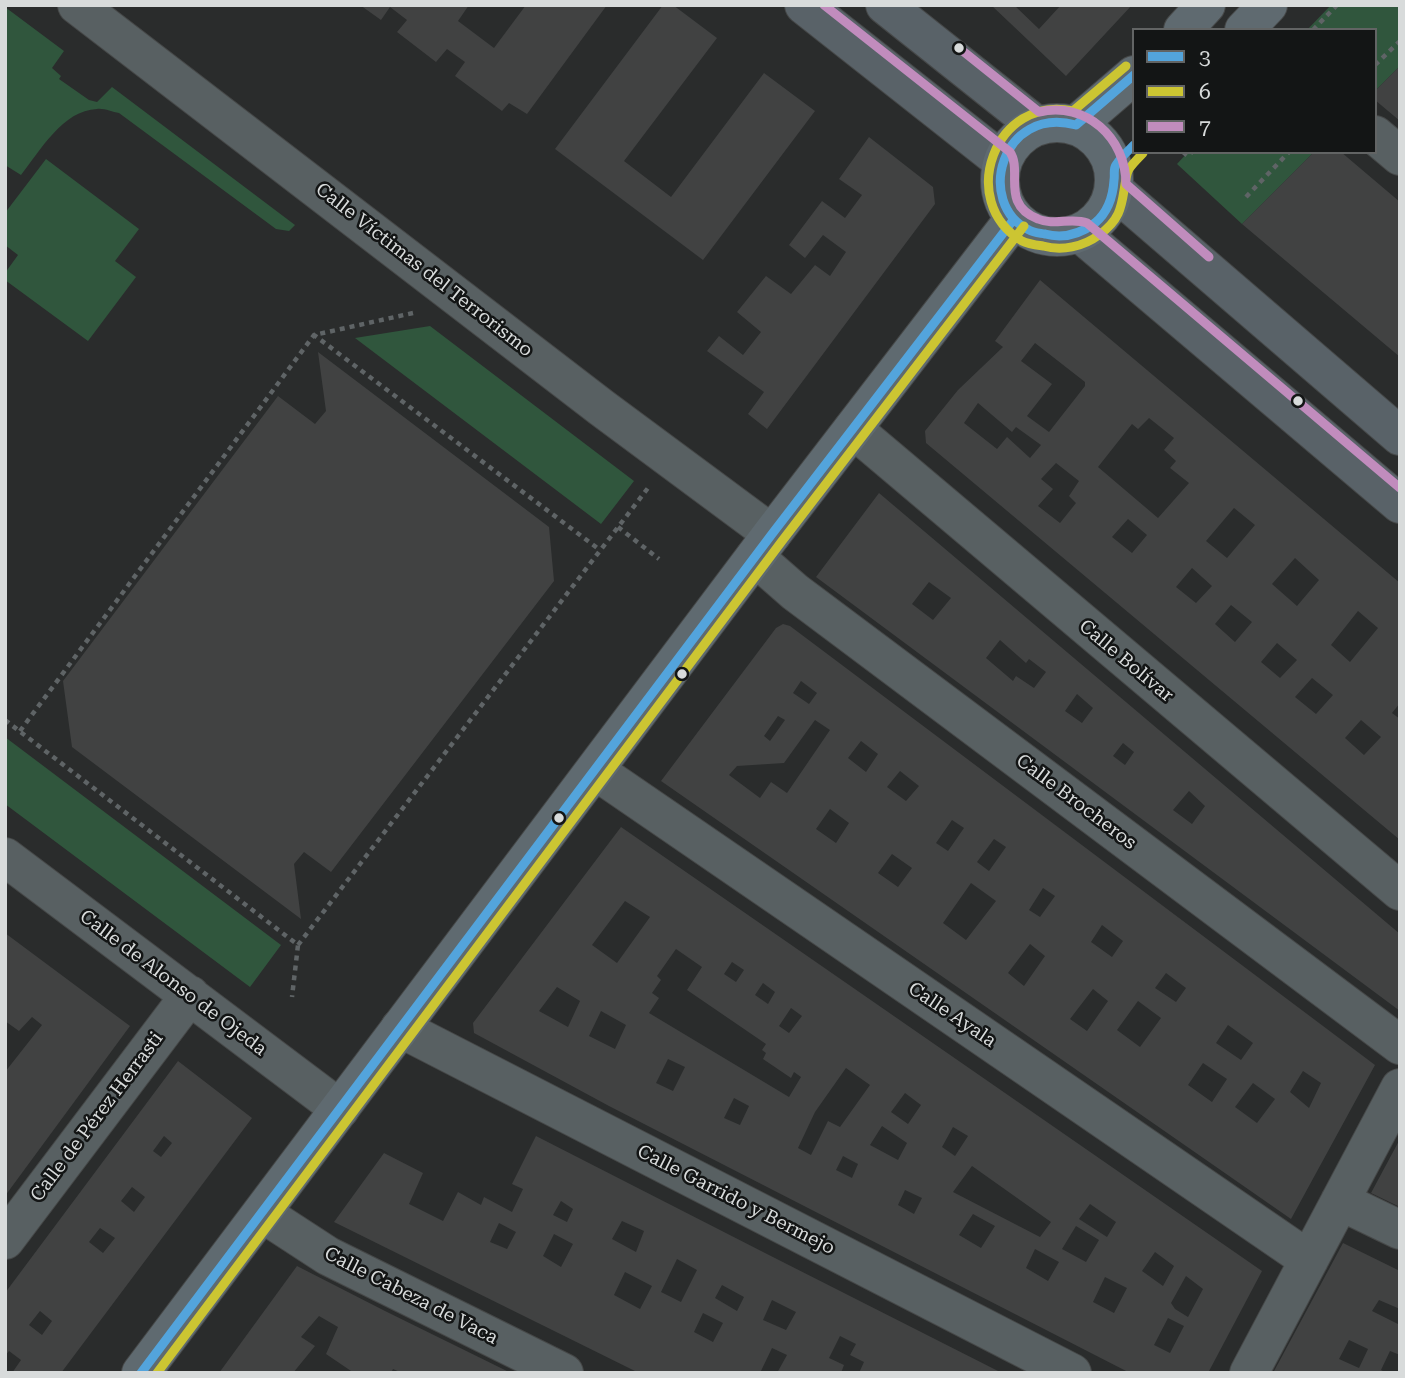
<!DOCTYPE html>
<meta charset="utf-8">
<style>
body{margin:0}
#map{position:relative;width:1405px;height:1378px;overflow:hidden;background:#2a2c2c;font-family:"Roboto Serif",serif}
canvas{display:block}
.frame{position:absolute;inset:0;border:7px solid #d8dbdb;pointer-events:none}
.legend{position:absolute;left:1132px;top:28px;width:245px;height:126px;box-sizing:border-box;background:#131515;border:2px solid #626464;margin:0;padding:9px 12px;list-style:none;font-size:21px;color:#d8dbdb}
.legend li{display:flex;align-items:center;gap:14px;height:35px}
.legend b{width:35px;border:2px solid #626464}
</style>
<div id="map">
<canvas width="1405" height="1378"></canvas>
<div class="frame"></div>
<ul class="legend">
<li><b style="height:9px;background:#53a4dc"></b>3</li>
<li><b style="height:9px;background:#ccc532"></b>6</li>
<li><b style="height:9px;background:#c18cbd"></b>7</li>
</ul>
</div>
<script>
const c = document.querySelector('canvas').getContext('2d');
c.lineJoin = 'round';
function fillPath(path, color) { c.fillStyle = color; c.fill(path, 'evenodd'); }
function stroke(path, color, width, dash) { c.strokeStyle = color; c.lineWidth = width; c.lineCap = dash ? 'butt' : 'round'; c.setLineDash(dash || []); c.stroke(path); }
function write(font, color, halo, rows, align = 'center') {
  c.font = font + ' "Roboto Serif",serif'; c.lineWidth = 5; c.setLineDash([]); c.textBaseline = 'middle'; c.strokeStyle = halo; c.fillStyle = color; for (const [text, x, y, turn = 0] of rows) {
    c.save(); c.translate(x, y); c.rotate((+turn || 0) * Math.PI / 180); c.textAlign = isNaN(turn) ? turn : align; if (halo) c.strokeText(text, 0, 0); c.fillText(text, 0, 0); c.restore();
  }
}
fillPath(new Path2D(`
 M 1331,5 L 1400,5 L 1400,66 L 1375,91 L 1375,30 L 1307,30 Z
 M 5,7 L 64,51 L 52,68 L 61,76 L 59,79 L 89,100 L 97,102 L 112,87 L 295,225 L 289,231 L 276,229 L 119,113 C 112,112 104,108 97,109 C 63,110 40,151 21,175 L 5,165 Z
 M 1188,152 L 1314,152 L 1242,224 L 1177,164 Z
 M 46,159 L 139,229 L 115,261 L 136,277 L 88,341 L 5,280 L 5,273 L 18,255 L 5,245 L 5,213 Z
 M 430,326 L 634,481 L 601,524 L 355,338 Z
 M 5,737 L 281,945 L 250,987 L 5,804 Z`), '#30563d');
fillPath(new Path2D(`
 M 360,5 L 469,5 L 458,21 L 494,48 L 526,5 L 607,5 L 527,114 L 509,103 L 502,111 L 455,76 L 465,62 L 447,49 L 436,62 L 397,32 L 407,20 L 390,7 L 381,20 Z
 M 663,5 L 673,5 L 717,38 L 624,161 L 671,197 L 764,73 L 815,111 L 703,260 L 555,149 Z
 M 991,5 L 1014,5 L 1039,29 L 1061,5 L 1132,5 L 1066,76 Z
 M 1400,66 L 1400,121 L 1375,100 L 1375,91 Z
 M 869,137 L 933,187 L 935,204 L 767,429 L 748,414 L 764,392 L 707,351 L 719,336 L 743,355 L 761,332 L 737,312 L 766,276 L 791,294 L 815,265 L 830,276 L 846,252 L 823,235 L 805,258 L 789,245 L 822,201 L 845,218 L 862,195 L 839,179 Z
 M 1314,152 L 1341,152 L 1400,202 L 1400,357 L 1242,224 Z
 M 1040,280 L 1400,583 L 1400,703 L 1392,713 L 1400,719 L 1400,840 L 926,443 L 925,431 L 958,390 L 1003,347 L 995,341 ZM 1035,343 L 1085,382 L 1085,386 L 1049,432 L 1027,416 L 1052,384 L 1021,361 ZM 978,403 L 1012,432 L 1016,427 L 1041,445 L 1030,458 L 1007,437 L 997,449 L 964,423 ZM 1149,418 L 1174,438 L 1164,450 L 1176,461 L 1170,468 L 1189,483 L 1158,518 L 1098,467 L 1132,424 L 1138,429 ZM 1056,463 L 1079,481 L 1069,496 L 1076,503 L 1060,523 L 1038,506 L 1053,489 L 1041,479 ZM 1234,508 L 1255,525 L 1227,558 L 1206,541 ZM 1128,519 L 1147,535 L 1132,553 L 1112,537 ZM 1295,558 L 1319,580 L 1297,606 L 1272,584 ZM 1192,568 L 1212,586 L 1196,603 L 1176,587 ZM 1231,605 L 1252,622 L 1235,642 L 1215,624 ZM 1358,611 L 1378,628 L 1350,662 L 1331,645 ZM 1277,643 L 1297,660 L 1280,678 L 1261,662 ZM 1312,678 L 1333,695 L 1316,714 L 1295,697 ZM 1361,720 L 1381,737 L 1364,755 L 1345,738 Z
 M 318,352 L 549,527 L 554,581 L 331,872 L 304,852 L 294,864 L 301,919 L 72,747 L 63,681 L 278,396 L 315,424 L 326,411 Z
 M 879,493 L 1400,934 L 1400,1011 L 816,577 ZM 929,582 L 951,598 L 933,620 L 912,604 ZM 1000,640 L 1026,663 L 1029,659 L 1046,672 L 1034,688 L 1016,676 L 1013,681 L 986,658 ZM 1077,694 L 1093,708 L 1082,723 L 1065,711 ZM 1123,743 L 1134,752 L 1125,765 L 1113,756 ZM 1189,791 L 1205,806 L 1192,824 L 1173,810 Z
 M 783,624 L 790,626 L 1375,1065 L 1291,1219 L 661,781 L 776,628 ZM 801,681 L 817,693 L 809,704 L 793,693 ZM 778,716 L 785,720 L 770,741 L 764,736 ZM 815,720 L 830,730 L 787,793 L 771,782 L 760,798 L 729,775 L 737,766 L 784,763 ZM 861,741 L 878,754 L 866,772 L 848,758 ZM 900,771 L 919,786 L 906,801 L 887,787 ZM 830,809 L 849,823 L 836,843 L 816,829 ZM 952,820 L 964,828 L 948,851 L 936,843 ZM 994,839 L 1006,847 L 989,871 L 977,862 ZM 892,854 L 912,868 L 898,887 L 878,873 ZM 971,883 L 996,901 L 966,940 L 943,923 ZM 1043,888 L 1055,896 L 1040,917 L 1029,910 ZM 1102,925 L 1123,941 L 1112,957 L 1091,942 ZM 1030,944 L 1045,956 L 1024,986 L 1008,973 ZM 1166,973 L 1186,988 L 1176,1002 L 1155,988 ZM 1093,989 L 1108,1001 L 1087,1031 L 1070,1019 ZM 1138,1001 L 1161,1018 L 1140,1047 L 1117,1030 ZM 1228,1025 L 1253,1043 L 1241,1060 L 1216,1043 ZM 1203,1063 L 1227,1079 L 1212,1102 L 1188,1085 ZM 1303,1071 L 1321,1083 L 1309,1108 L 1290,1092 ZM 1253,1083 L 1275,1099 L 1257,1123 L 1235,1107 Z
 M 621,827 L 1262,1271 L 1208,1373 L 1130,1373 L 609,1106 L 474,1033 L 473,1023 ZM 625,901 L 650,917 L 617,963 L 592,945 ZM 676,949 L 702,967 L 687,990 L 766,1044 L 762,1050 L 766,1053 L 763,1059 L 791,1078 L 794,1072 L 801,1077 L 789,1097 L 649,1013 L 659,998 L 652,993 L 661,980 L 657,976 ZM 732,962 L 744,970 L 736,982 L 724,974 ZM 763,983 L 775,992 L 768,1004 L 755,995 ZM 557,987 L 580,1001 L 568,1027 L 539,1011 ZM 791,1008 L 802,1016 L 789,1033 L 779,1026 ZM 601,1011 L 626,1025 L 615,1049 L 589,1036 ZM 668,1059 L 685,1067 L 673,1091 L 656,1083 ZM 846,1068 L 870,1085 L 840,1127 L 828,1121 L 811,1155 L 798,1148 L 815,1112 ZM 905,1093 L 921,1105 L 908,1124 L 891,1112 ZM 734,1098 L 749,1106 L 740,1125 L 724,1118 ZM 882,1126 L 907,1143 L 898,1160 L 870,1145 ZM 953,1127 L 968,1136 L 955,1156 L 942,1147 ZM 843,1156 L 858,1164 L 852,1178 L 836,1170 ZM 972,1166 L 1051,1222 L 1040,1237 L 953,1192 ZM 905,1190 L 922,1198 L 914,1214 L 898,1205 ZM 1090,1204 L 1116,1222 L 1107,1237 L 1079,1219 ZM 973,1214 L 995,1226 L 981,1248 L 959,1235 ZM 1076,1226 L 1099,1240 L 1086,1262 L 1062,1249 ZM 1035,1249 L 1059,1262 L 1048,1281 L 1026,1268 ZM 1155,1252 L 1174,1266 L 1163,1286 L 1142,1271 ZM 1186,1276 L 1203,1289 L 1188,1317 L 1175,1309 L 1171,1303 ZM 1105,1277 L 1127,1288 L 1114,1313 L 1093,1302 ZM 1168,1318 L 1184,1326 L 1170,1353 L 1154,1345 Z
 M 5,933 L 130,1026 L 5,1196 L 5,1072 L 42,1025 L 32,1017 L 19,1031 L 5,1021 Z
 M 178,1061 L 252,1118 L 61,1373 L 12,1373 L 21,1360 L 9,1351 L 5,1356 L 5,1293 ZM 164,1136 L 172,1143 L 161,1157 L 153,1151 ZM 132,1187 L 145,1197 L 134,1212 L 121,1201 ZM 100,1228 L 115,1238 L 103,1253 L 89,1242 ZM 40,1311 L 52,1321 L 42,1335 L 29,1325 Z
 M 536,1136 L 765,1253 L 1002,1373 L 859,1373 L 864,1362 L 850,1355 L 856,1344 L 840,1336 L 829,1358 L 844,1365 L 841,1373 L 777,1373 L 787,1355 L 772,1348 L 760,1373 L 639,1373 L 334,1222 L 384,1153 L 423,1173 L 409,1204 L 443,1221 L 458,1192 L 481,1205 L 484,1197 L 512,1212 L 523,1189 L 512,1184 ZM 561,1201 L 573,1209 L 567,1222 L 553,1215 ZM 622,1221 L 644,1231 L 636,1252 L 612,1239 ZM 499,1223 L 516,1232 L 507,1249 L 490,1242 ZM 554,1234 L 573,1244 L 561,1267 L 543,1256 ZM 677,1259 L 697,1270 L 681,1302 L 661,1292 ZM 625,1272 L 652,1286 L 640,1309 L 614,1295 ZM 722,1285 L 744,1297 L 737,1311 L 715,1298 ZM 772,1300 L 796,1312 L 786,1330 L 763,1320 ZM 703,1313 L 723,1323 L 713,1342 L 694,1332 Z
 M 1400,1139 L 1400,1207 L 1371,1193 Z
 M 1343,1243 L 1400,1271 L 1400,1309 L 1379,1300 L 1372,1311 L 1400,1325 L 1400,1355 L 1390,1351 L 1381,1370 L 1387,1373 L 1273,1373 ZM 1349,1340 L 1368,1349 L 1359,1368 L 1339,1359 Z
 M 297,1266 L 385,1311 L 511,1373 L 402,1373 L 393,1369 L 391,1373 L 354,1373 L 326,1354 L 338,1327 L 319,1316 L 301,1337 L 315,1346 L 293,1373 L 219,1373 Z`), '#414242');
const street = new Path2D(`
 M 77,5 L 602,408 L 772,534
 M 1375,135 L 1400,156
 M 853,429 L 1400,891
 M 755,557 L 795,592 L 1400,1045
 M 596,771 L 1309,1260
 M 5,857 L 340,1109
 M 400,1028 L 1072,1373
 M 1340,1201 L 1400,1230
 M 262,1213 L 328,1256 L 564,1373
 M 5,1240 L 190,995
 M 1249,1373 L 1400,1088`);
const secondary = new Path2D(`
 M 804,5 L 1002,161
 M 885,5 L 1036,125
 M 1114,190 L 1400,436
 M 1080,233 L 1400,504`);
const primary = new Path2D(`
 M 1183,30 L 1206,5
 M 1244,30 L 1268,5
 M1000 180a57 57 0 1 1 114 0a57 57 0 1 1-114 0Z
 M 1076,125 L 1134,75
 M 141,1373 L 772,534 L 1014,219`);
stroke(street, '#464848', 40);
stroke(secondary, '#464848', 40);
stroke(primary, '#464848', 40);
stroke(new Path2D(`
 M 1313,30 L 1337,5
 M 1375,65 L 1400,41
 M 1183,152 L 1188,156 L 1192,152
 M 1246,197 L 1289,152
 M 413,313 L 314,335 L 600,550
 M 618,527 L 659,559
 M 5,720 L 298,945 L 292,997
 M 20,731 L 314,335
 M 298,945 L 648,488`), '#5f6466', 4.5, [5, 5]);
stroke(street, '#586062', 38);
stroke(secondary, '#596268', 38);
stroke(primary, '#5f6a70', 38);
stroke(new Path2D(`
 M 1134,75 L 1076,125 C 1001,105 975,204 1029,230 C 1034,233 1040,233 1045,234 C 1063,239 1080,234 1095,223 C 1108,212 1113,197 1114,180 C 1115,175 1113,169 1116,165 C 1120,158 1128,151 1134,145
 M 141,1373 L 772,534 L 1014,219`), '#53a4dc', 9);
stroke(new Path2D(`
 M 1126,66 L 1073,111 C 995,94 956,202 1022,241 C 1028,244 1036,245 1043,246 C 1062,251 1083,247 1099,235 C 1125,216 1121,201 1127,174 C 1128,167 1138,159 1143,153
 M 157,1373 L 782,541 L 1024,226`), '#ccc532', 9);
stroke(new Path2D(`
 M 824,5 L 1010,152 C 1023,171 1000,204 1038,219 C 1054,226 1072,217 1087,223 L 1400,488
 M 959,48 L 1039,112 C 1086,101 1126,138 1126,184 L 1209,257`), '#c18cbd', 9);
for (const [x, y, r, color] of [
 [959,48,6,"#d8dbdb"],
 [1298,401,6,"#d8dbdb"],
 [682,674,6,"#d8dbdb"],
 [559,818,6,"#d8dbdb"]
]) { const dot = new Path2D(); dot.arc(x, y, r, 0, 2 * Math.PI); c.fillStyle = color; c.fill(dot); stroke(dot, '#131515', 2.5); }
write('19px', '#d8dbdb', '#131515', [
 ["Calle Víctimas del Terrorismo",424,270,38],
 ["Calle Bolívar",1126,661,40],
 ["Calle Brocheros",1076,802,37],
 ["Calle de Alonso de Ojeda",173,983,37],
 ["Calle Ayala",952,1015,34],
 ["Calle de Pérez Herrasti",97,1117,-53],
 ["Calle Garrido y Bermejo",736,1200,27],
 ["Calle Cabeza de Vaca",411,1296,27]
]);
</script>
